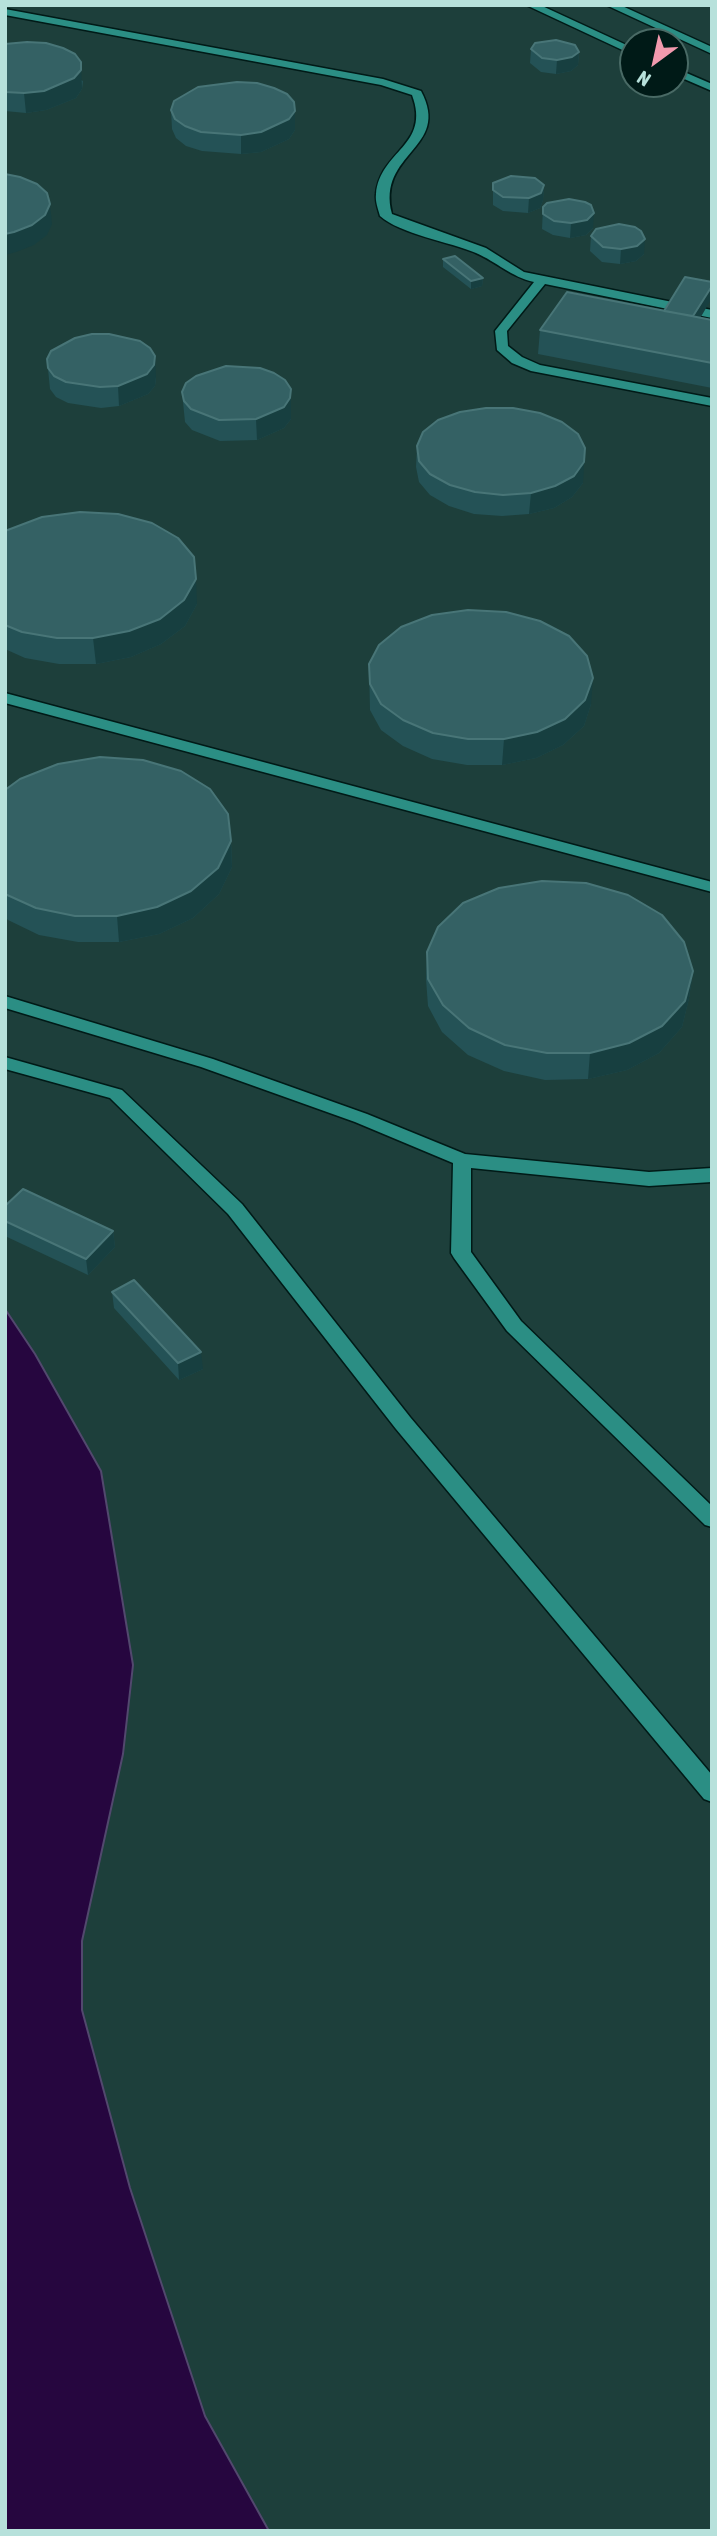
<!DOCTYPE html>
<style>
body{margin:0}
#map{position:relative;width:717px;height:2536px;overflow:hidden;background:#15332f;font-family:"Asap Condensed",sans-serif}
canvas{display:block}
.frame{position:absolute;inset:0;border:7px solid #b7e1db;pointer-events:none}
.north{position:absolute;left:619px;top:28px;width:70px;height:70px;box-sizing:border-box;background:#001a17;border:2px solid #496a65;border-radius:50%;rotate:213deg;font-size:19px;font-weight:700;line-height:28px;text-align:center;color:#b7e1db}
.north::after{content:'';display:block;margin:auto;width:24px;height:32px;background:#f29aae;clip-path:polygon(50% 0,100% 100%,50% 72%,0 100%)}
</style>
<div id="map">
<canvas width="717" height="2536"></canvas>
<div class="frame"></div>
<div class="north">N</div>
</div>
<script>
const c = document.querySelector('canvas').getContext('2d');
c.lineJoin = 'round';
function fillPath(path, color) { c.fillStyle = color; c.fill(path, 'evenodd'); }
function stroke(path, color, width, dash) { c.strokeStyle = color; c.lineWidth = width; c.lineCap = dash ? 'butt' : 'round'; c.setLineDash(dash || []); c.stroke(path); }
fillPath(new Path2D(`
 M 5,5 L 712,5 L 712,2531 L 269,2531 L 205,2416 L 130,2188 L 82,2010 L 82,1941 L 123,1754 L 133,1665 L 35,1354 L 5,1309 ZM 633,42 L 675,42 L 675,84 L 633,84 Z`), '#1d3f3b');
const water = new Path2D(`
 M 5,1309 L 35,1354 L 101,1471 L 133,1665 L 123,1754 L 82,1941 L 82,2010 L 130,2188 L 205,2416 L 269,2531 L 5,2531 Z`);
fillPath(water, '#26063f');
stroke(water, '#52486e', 2);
const service = new Path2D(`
 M 526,5 L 540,5 L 633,48 L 633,55 Z
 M 606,5 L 620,5 L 712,47 L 712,54 Z
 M 5,9 L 383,79 L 421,91 C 452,149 376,152 392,214 L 486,248 L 524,272 L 712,310 L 712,318 L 545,284 L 507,331 L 508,346 L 522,357 L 540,365 L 712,398 L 712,406 L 531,371 L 512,363 L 497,350 L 495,331 L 534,282 C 511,277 497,262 476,253 C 450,242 400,234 380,216 C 378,209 375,201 376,194 C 380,150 431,146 412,95 L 381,85 L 5,15 Z
 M 675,68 L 712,84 L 712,91 L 675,75 Z
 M 5,693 L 712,882 L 712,892 L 5,703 Z
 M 5,996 L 213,1059 L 367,1114 L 465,1154 L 649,1172 L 712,1168 L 712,1182 L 649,1186 L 471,1168 L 471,1252 L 521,1321 L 712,1506 L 712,1527 L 705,1525 L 507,1331 L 454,1258 L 451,1253 L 453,1163 L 355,1122 L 201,1067 L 5,1008 Z
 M 5,1057 L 122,1090 L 242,1204 L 410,1417 L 712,1775 L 712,1802 L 704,1799 L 396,1429 L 228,1214 L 110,1098 L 5,1069 Z`);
stroke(service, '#001a17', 3);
fillPath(service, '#2b8e84');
fillPath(new Path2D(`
 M 5,44 L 83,81 L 82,89 L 76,98 L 46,110 L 26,113 L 5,111 Z
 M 531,49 L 579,52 L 578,65 L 571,71 L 556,74 L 541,72 L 530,63 Z
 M 171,110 L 295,130 L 289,139 L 261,152 L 241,154 L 202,151 L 186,146 L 176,138 L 172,129 Z
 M 493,183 L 544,185 L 543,200 L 540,208 L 528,213 L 503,211 L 493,205 Z
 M 543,207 L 593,228 L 586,235 L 570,238 L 553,235 L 542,229 Z
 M 591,236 L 644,254 L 636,261 L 620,264 L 602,262 L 590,251 Z
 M 443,259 L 483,278 L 482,286 L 471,289 L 443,267 Z
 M 700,317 L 712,320 L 712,388 L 538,354 L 540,330 Z
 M 47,359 L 156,377 L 155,386 L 148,394 L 119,406 L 101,408 L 68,403 L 56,397 L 50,389 Z
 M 182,392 L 291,410 L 291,419 L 284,428 L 257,440 L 220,441 L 192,430 L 185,422 Z
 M 417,446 L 583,483 L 572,497 L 554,508 L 529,514 L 502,516 L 474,514 L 449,506 L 430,495 L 419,482 L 416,467 Z
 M 5,531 L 197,604 L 185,626 L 161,644 L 131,657 L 96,664 L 59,664 L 25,658 L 5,649 Z
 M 369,664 L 591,704 L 584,726 L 563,745 L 536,758 L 502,765 L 467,765 L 432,759 L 403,746 L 381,730 L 370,710 Z
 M 5,790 L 231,841 L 232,867 L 219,894 L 193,918 L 159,934 L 119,942 L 78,942 L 39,935 L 8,920 L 5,917 Z
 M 427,952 L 693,971 L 689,998 L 682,1027 L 659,1053 L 627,1070 L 588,1079 L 545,1080 L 504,1071 L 468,1055 L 442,1032 L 428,1006 L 426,979 Z
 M 5,1206 L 113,1231 L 115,1247 L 88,1275 L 5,1236 Z
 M 112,1292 L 203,1369 L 179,1380 L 114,1308 Z`), '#245256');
fillPath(new Path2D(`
 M 579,52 L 578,65 L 571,71 L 556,74 L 557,60 Z
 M 81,62 L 82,89 L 76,98 L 46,110 L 26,113 L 24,93 Z
 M 295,111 L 295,130 L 289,139 L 261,152 L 241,154 L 241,135 Z
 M 544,185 L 543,200 L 540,208 L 528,213 L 529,198 Z
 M 50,204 L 52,224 L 47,235 L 34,245 L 16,252 L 5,255 L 5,234 Z
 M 594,213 L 593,228 L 586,235 L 570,238 L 571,223 Z
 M 645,239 L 644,254 L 636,261 L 620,264 L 621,249 Z
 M 483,278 L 482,286 L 471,289 L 471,281 Z
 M 712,286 L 712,298 L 692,332 L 693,317 Z
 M 155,356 L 156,377 L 155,386 L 148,394 L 119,406 L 118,386 Z
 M 291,389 L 291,419 L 284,428 L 257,440 L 256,419 Z
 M 585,448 L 583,483 L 572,497 L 554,508 L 529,514 L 531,493 Z
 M 196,579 L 197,604 L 185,626 L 161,644 L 131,657 L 96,664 L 93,638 Z
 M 593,678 L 591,704 L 584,726 L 563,745 L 536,758 L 502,765 L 504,739 Z
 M 231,841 L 232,867 L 219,894 L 193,918 L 159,934 L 119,942 L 117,916 Z
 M 693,971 L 689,998 L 682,1027 L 659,1053 L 627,1070 L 588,1079 L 590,1053 Z
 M 113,1231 L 115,1247 L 88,1275 L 86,1259 Z
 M 201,1352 L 203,1369 L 179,1380 L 178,1363 Z`), '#173f40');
const building = new Path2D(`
 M 556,40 L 575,45 L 579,52 L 572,57 L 557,60 L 542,58 L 531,49 L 535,43 Z
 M 27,42 L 46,43 L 63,48 L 75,54 L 81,62 L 81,70 L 74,78 L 44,91 L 24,93 L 5,92 L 5,44 Z
 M 237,82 L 257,83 L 274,88 L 287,94 L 294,102 L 295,111 L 289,119 L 261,132 L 241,135 L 201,132 L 185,126 L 175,119 L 171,110 L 174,101 L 198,87 Z
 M 5,174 L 20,177 L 37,184 L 47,193 L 50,204 L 45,215 L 32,225 L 14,232 L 5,234 Z
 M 511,176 L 535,178 L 544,185 L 541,193 L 529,198 L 503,197 L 493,190 L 493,183 Z
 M 569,199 L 585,202 L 591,205 L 594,213 L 587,220 L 571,223 L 554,221 L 543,214 L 543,207 L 547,203 Z
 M 619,224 L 635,227 L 641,231 L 645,239 L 637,246 L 621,249 L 603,247 L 591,236 L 596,229 Z
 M 455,256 L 483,278 L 471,281 L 443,259 Z
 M 685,277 L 712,282 L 712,286 L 693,316 L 664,311 Z
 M 567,292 L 712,320 L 712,363 L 540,330 Z
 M 92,334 L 109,334 L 140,341 L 150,348 L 155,356 L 154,365 L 147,374 L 118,386 L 100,387 L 66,382 L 54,376 L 48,368 L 47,359 L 51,351 L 75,338 Z
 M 226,366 L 260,368 L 274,373 L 285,380 L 291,389 L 290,398 L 284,407 L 256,419 L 219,420 L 191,409 L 184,401 L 182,392 L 186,383 L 196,376 Z
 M 486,408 L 513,408 L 540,413 L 562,422 L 578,434 L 585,448 L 584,462 L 574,476 L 555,486 L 531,493 L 503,495 L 475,492 L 450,485 L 430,474 L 419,461 L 417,446 L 423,432 L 438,420 L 460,412 Z
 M 80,512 L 118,514 L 152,523 L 178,538 L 194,557 L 196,579 L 184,600 L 160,619 L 129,631 L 93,638 L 57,638 L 22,632 L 5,625 L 5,531 L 42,517 Z
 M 468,610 L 506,612 L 540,621 L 569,636 L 587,656 L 593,678 L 585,700 L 565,719 L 537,732 L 504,739 L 468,739 L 433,733 L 403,720 L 381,704 L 370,684 L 369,664 L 379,645 L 401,627 L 432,615 Z
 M 100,757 L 143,760 L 181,771 L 210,789 L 228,814 L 231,841 L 218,868 L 191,891 L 157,907 L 117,916 L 75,916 L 36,908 L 5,894 L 5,790 L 20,779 L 58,764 Z
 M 542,881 L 586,883 L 628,895 L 662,915 L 684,942 L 693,971 L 685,1001 L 662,1026 L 629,1043 L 590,1053 L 547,1053 L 505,1045 L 469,1028 L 443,1005 L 428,979 L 427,952 L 438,927 L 463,903 L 499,888 Z
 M 23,1189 L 113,1231 L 86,1259 L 5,1221 L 5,1206 Z
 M 134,1280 L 201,1352 L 178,1363 L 112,1292 Z`);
fillPath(building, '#346164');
stroke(building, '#487577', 2);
</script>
